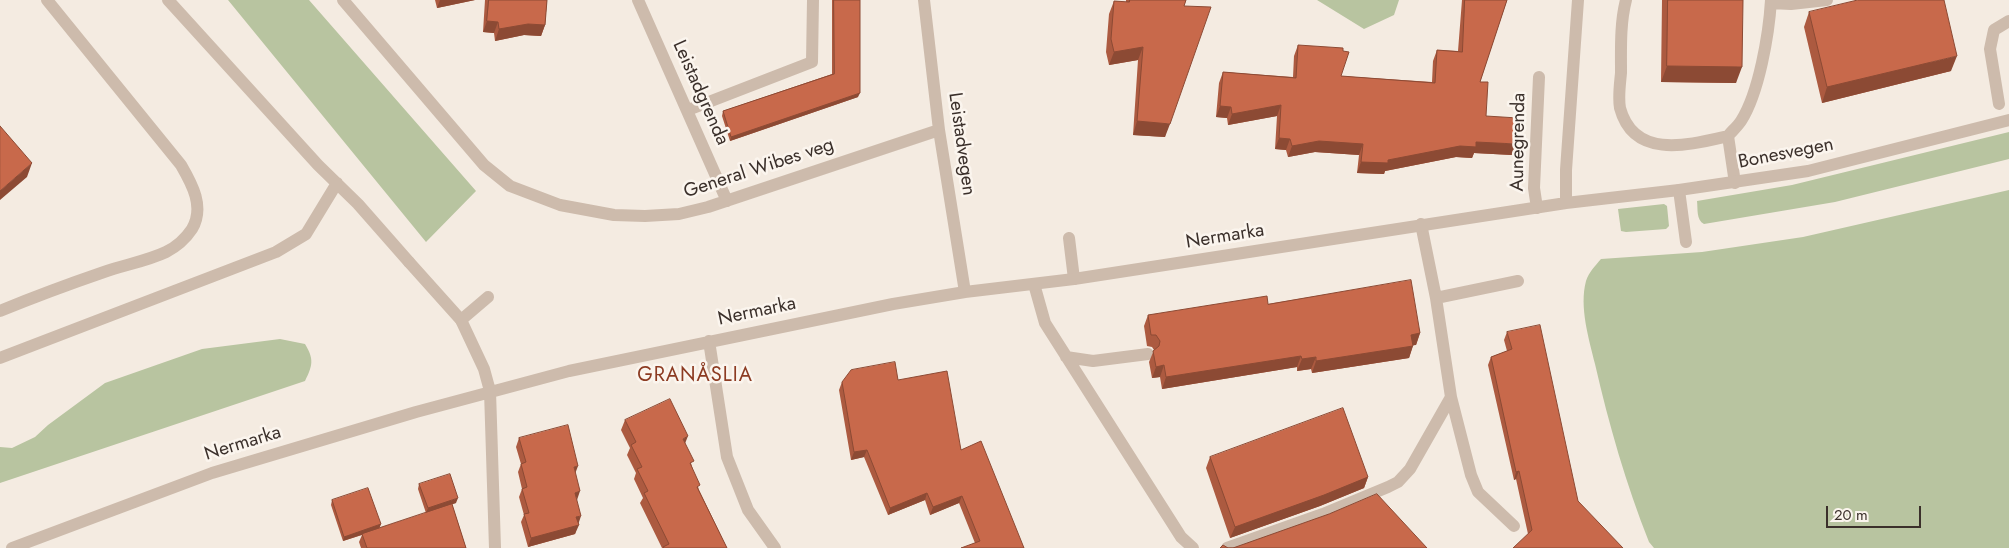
<!DOCTYPE html>
<meta charset="utf-8">
<style>
body{margin:0}
#map{position:relative;width:2009px;height:548px;overflow:hidden;background:#f4ebe1;font-family:Jost,sans-serif}
canvas{display:block}
.scale{position:absolute;left:1826px;top:506px;width:95px;height:22px;box-sizing:border-box;border:2px solid #3b302b;border-top:0;padding-left:6px;font-size:15px;line-height:18px;white-space:nowrap;color:#3b302b;-webkit-text-stroke:4px #fbf5ee;paint-order:stroke}
</style>
<div id="map">
<canvas width="2009" height="548"></canvas>
<div class="scale">20 m</div>
</div>
<script>
const c = document.querySelector('canvas').getContext('2d');
c.lineJoin = 'round';
function fillPath(path, color) { c.fillStyle = color; c.fill(path, 'evenodd'); }
function stroke(path, color, width, dash) { c.strokeStyle = color; c.lineWidth = width; c.lineCap = dash ? 'butt' : 'round'; c.setLineDash(dash || []); c.stroke(path); }
function write(font, color, halo, rows, align = 'center') {
  c.font = font + ' Jost,sans-serif'; c.lineWidth = 5; c.setLineDash([]); c.textBaseline = 'middle'; c.strokeStyle = halo; c.fillStyle = color; for (const [text, x, y, turn = 0] of rows) {
    c.save(); c.translate(x, y); c.rotate((+turn || 0) * Math.PI / 180); c.textAlign = isNaN(turn) ? turn : align; if (halo) c.strokeText(text, 0, 0); c.fillText(text, 0, 0); c.restore();
  }
}
fillPath(new Path2D(`
 M 228,0 L 309,0 L 476,191 L 426,242 Z
 M 1317,0 L 1399,0 L 1394,15 L 1364,29 Z
 M 2009,132 L 2009,159 L 1835,202 L 1704,224 C 1696,220 1698,209 1697,201 L 1792,185 Z
 M 2009,190 L 2009,548 L 1654,548 L 1649,542 C 1626,484 1609,425 1595,364 C 1589,339 1579,307 1586,281 C 1589,272 1595,266 1601,259 L 1702,252 L 1803,237 Z
 M 1664,204 L 1667,206 L 1669,226 L 1666,229 L 1626,232 L 1621,231 L 1618,209 Z
 M 280,339 L 305,344 C 314,359 313,365 305,381 L 0,483 L 0,447 L 12,448 L 35,437 L 48,425 L 105,383 L 202,349 Z`), '#b8c4a0');
stroke(new Path2D(`
 M 168,0 L 318,165 L 358,204 L 409,262
 M 1626,0 C 1620,23 1621,49 1621,73 C 1620,84 1618,97 1620,108 C 1634,160 1689,145 1728,136 L 1735,183
 M 1771,3 L 1791,4 L 1827,0
 M 1999,104 L 1990,49 L 1994,30 L 2009,21
 M 688,110 L 812,62 L 813,0
 M 1728,136 C 1732,131 1737,127 1741,121 C 1759,93 1769,34 1771,0
 M 1679,190 L 1686,242
 M 1537,208 L 1534,188 L 1539,77
 M 1069,238 L 1074,279
 M 1034,284 L 1045,323 L 1181,537 L 1193,548
 M 1436,298 L 1518,281
 M 0,311 C 34,297 69,284 104,272 C 124,265 147,261 166,252 C 176,247 186,238 192,229 C 205,207 192,184 181,165 L 47,0
 M 461,320 L 488,297
 M 1066,357 L 1093,361 L 1148,354
 M 0,358 L 276,252 L 306,234 L 337,183
 M 1451,397 L 1471,475 L 1478,492 L 1514,526
 M 1227,548 L 1323,514 L 1388,487 L 1398,482 L 1410,469 L 1451,397 L 1436,298 L 1421,224`), '#cdbbac', 12);
stroke(new Path2D(`
 M 343,0 L 484,165 L 510,186 L 560,205 L 614,215 L 645,216 L 679,214 L 708,207 L 939,130
 M 638,0 L 727,201
 M 924,0 L 939,130 L 965,292
 M 1566,203 L 1679,190 L 1808,171 L 2009,120
 M 409,262 L 461,320 L 484,369 L 490,391 L 495,548
 M 709,341 L 727,457 L 748,510 L 775,548
 M 12,548 L 212,473 L 416,412 L 569,371 L 893,304 L 965,292 L 1074,279 L 1566,203 L 1566,170 L 1578,0`), '#cdbbac', 12);
fillPath(new Path2D(`
 M 429,0 L 475,0 L 437,8 L 435,0 Z
 M 485,0 L 547,0 L 545,25 L 541,36 L 524,35 L 495,41 L 494,33 L 483,32 Z
 M 832,0 L 860,0 L 858,97 L 730,141 L 722,116 L 723,111 L 832,74 Z
 M 1126,0 L 1186,0 L 1184,6 L 1165,137 L 1133,135 L 1138,60 L 1109,65 L 1106,52 L 1109,14 L 1114,1 L 1126,2 Z
 M 1462,0 L 1507,0 L 1480,82 L 1486,116 L 1512,155 L 1474,153 L 1472,158 L 1456,157 L 1385,171 L 1384,174 L 1357,173 L 1359,155 L 1315,152 L 1288,157 L 1286,150 L 1275,149 L 1277,116 L 1228,125 L 1227,118 L 1216,117 L 1219,83 L 1223,72 L 1293,77 L 1294,56 L 1298,45 L 1341,76 L 1432,82 L 1433,61 L 1437,50 L 1458,51 Z
 M 1662,0 L 1743,0 L 1736,83 L 1661,82 Z
 M 1809,12 L 1951,71 L 1822,103 L 1804,27 Z
 M 1268,304 L 1420,333 L 1416,345 L 1413,345 L 1409,358 L 1312,373 L 1311,369 L 1297,371 L 1297,367 L 1162,389 L 1160,377 L 1152,378 L 1149,362 L 1154,350 L 1152,347 L 1147,346 L 1144,326 L 1148,315 Z
 M 1507,332 L 1578,501 L 1528,534 L 1516,479 L 1514,480 L 1488,365 L 1491,357 L 1507,351 L 1504,340 Z
 M 898,380 L 961,450 L 1024,548 L 975,543 L 959,503 L 930,515 L 925,500 L 888,515 L 864,457 L 851,460 L 839,390 L 842,382 Z
 M 625,420 L 685,443 L 699,490 L 727,548 L 662,548 L 640,503 L 643,498 L 634,479 L 636,473 L 627,455 L 630,448 L 621,430 Z
 M 519,438 L 575,474 L 578,524 L 575,534 L 528,547 L 521,522 L 524,515 L 519,497 L 522,489 L 518,472 L 521,464 L 516,447 Z
 M 1210,457 L 1368,477 L 1364,488 L 1320,506 L 1230,538 L 1206,468 Z
 M 419,484 L 456,503 L 452,504 L 466,548 L 361,548 L 359,542 L 362,535 L 343,541 L 331,505 L 332,500 L 381,524 L 379,528 L 426,513 L 418,489 Z`), '#ac5a40');
fillPath(new Path2D(`
 M 440,0 L 475,0 L 437,8 Z
 M 487,21 L 498,22 L 494,33 L 483,32 Z
 M 528,24 L 545,25 L 541,36 L 524,35 L 495,41 L 499,29 Z
 M 1143,47 L 1138,60 L 1109,65 L 1114,52 Z
 M 1957,56 L 1951,71 L 1822,103 L 1827,87 Z
 M 1667,66 L 1742,67 L 1736,83 L 1661,82 Z
 M 860,93 L 858,97 L 730,141 L 731,137 Z
 M 1281,105 L 1277,116 L 1228,125 L 1232,114 Z
 M 1220,106 L 1231,107 L 1227,118 L 1216,117 Z
 M 1137,121 L 1170,124 L 1165,137 L 1133,135 Z
 M 1279,138 L 1290,139 L 1286,150 L 1275,149 Z
 M 1319,141 L 1363,144 L 1359,155 L 1315,152 L 1288,157 L 1292,146 Z
 M 1476,142 L 1516,144 L 1512,155 L 1474,153 L 1472,158 L 1456,157 L 1385,171 L 1384,174 L 1357,173 L 1361,162 L 1388,160 Z
 M 32,163 L 27,177 L 0,200 L 0,191 Z
 M 1420,333 L 1416,345 L 1407,346 L 1411,335 Z
 M 1413,346 L 1409,358 L 1312,373 L 1316,361 Z
 M 1301,356 L 1297,367 L 1162,389 L 1166,377 Z
 M 1316,357 L 1311,369 L 1297,371 L 1302,359 Z
 M 1164,365 L 1160,377 L 1152,378 L 1156,367 Z
 M 688,436 L 684,446 L 683,439 Z
 M 867,450 L 864,457 L 851,460 L 854,452 Z
 M 578,466 L 575,474 L 574,467 Z
 M 1519,471 L 1516,479 L 1514,480 L 1516,472 Z
 M 1368,477 L 1364,488 L 1320,506 L 1230,538 L 1235,527 Z
 M 580,491 L 577,500 L 575,493 Z
 M 927,493 L 925,500 L 888,515 L 890,508 Z
 M 962,496 L 959,503 L 930,515 L 933,507 Z
 M 458,498 L 456,503 L 426,513 L 428,508 Z
 M 581,516 L 578,525 L 576,517 Z
 M 381,524 L 379,529 L 343,541 L 344,537 Z
 M 579,525 L 575,534 L 528,547 L 531,538 Z`), '#8c4a34');
const building = new Path2D(`
 M 489,0 L 547,0 L 545,25 L 528,24 L 499,29 L 498,22 L 487,21 Z
 M 834,0 L 860,0 L 860,93 L 731,137 L 723,111 L 834,74 Z
 M 1130,0 L 1186,0 L 1184,6 L 1211,7 L 1170,124 L 1137,121 L 1143,47 L 1114,52 L 1111,39 L 1114,1 L 1129,2 Z
 M 1465,0 L 1507,0 L 1480,82 L 1488,82 L 1486,116 L 1518,118 L 1516,144 L 1476,142 L 1476,147 L 1460,146 L 1388,160 L 1388,163 L 1361,162 L 1363,144 L 1319,141 L 1292,146 L 1290,139 L 1279,138 L 1281,105 L 1232,114 L 1231,107 L 1220,106 L 1223,72 L 1296,78 L 1298,45 L 1343,48 L 1343,51 L 1349,52 L 1341,76 L 1435,83 L 1437,50 L 1462,52 Z
 M 1668,0 L 1743,0 L 1742,67 L 1667,66 Z
 M 1858,0 L 1944,0 L 1957,56 L 1827,87 L 1809,12 Z
 M 0,126 L 32,163 L 0,191 Z
 M 1411,280 L 1420,333 L 1411,335 L 1413,346 L 1316,361 L 1316,357 L 1302,359 L 1301,356 L 1166,377 L 1164,365 L 1156,367 L 1153,351 L 1159,346 L 1160,341 L 1156,335 L 1151,335 L 1148,315 L 1267,296 L 1268,304 Z
 M 1540,325 L 1578,501 L 1623,548 L 1513,548 L 1532,530 L 1519,471 L 1516,472 L 1491,357 L 1512,349 L 1507,332 Z
 M 895,362 L 898,380 L 947,371 L 961,450 L 981,441 L 1024,548 L 961,548 L 980,541 L 962,496 L 933,507 L 927,493 L 890,508 L 867,450 L 854,452 L 842,382 L 851,370 Z
 M 670,399 L 688,436 L 683,439 L 694,461 L 690,463 L 700,485 L 697,487 L 727,548 L 664,548 L 663,547 L 669,544 L 644,493 L 648,491 L 637,469 L 642,467 L 631,445 L 636,442 L 625,420 Z
 M 1343,408 L 1368,477 L 1324,495 L 1235,527 L 1210,457 Z
 M 568,425 L 578,466 L 574,467 L 580,491 L 575,493 L 581,516 L 576,517 L 579,525 L 531,538 L 524,514 L 529,513 L 522,489 L 527,487 L 521,464 L 526,462 L 519,438 Z
 M 450,474 L 458,498 L 428,508 L 419,484 Z
 M 368,488 L 381,524 L 344,537 L 332,500 Z
 M 1377,494 L 1427,548 L 1220,548 L 1223,545 L 1228,548 L 1233,548 L 1329,514 Z
 M 452,504 L 466,548 L 367,548 L 362,534 Z`);
fillPath(building, '#c8694b');
stroke(building, '#8c4a34', 1);
write('19px', '#3b302b', '#fbf5ee', [
 ["Leistadgrenda",700,93,66],
 ["Aunegrenda",1519,142,-89],
 ["Leistadvegen",961,144,82],
 ["Bonesvegen",1786,154,-11],
 ["General Wibes veg",759,169,-18],
 ["Nermarka",1225,237,-9],
 ["Nermarka",757,312,-12],
 ["Nermarka",243,444,-17]
]);
c.letterSpacing = '1px';
write('20px', '#8c3b22', '#fbf5ee', [
 ["GRANÅSLIA",695,376]
]);
c.letterSpacing = '0px';
</script>
